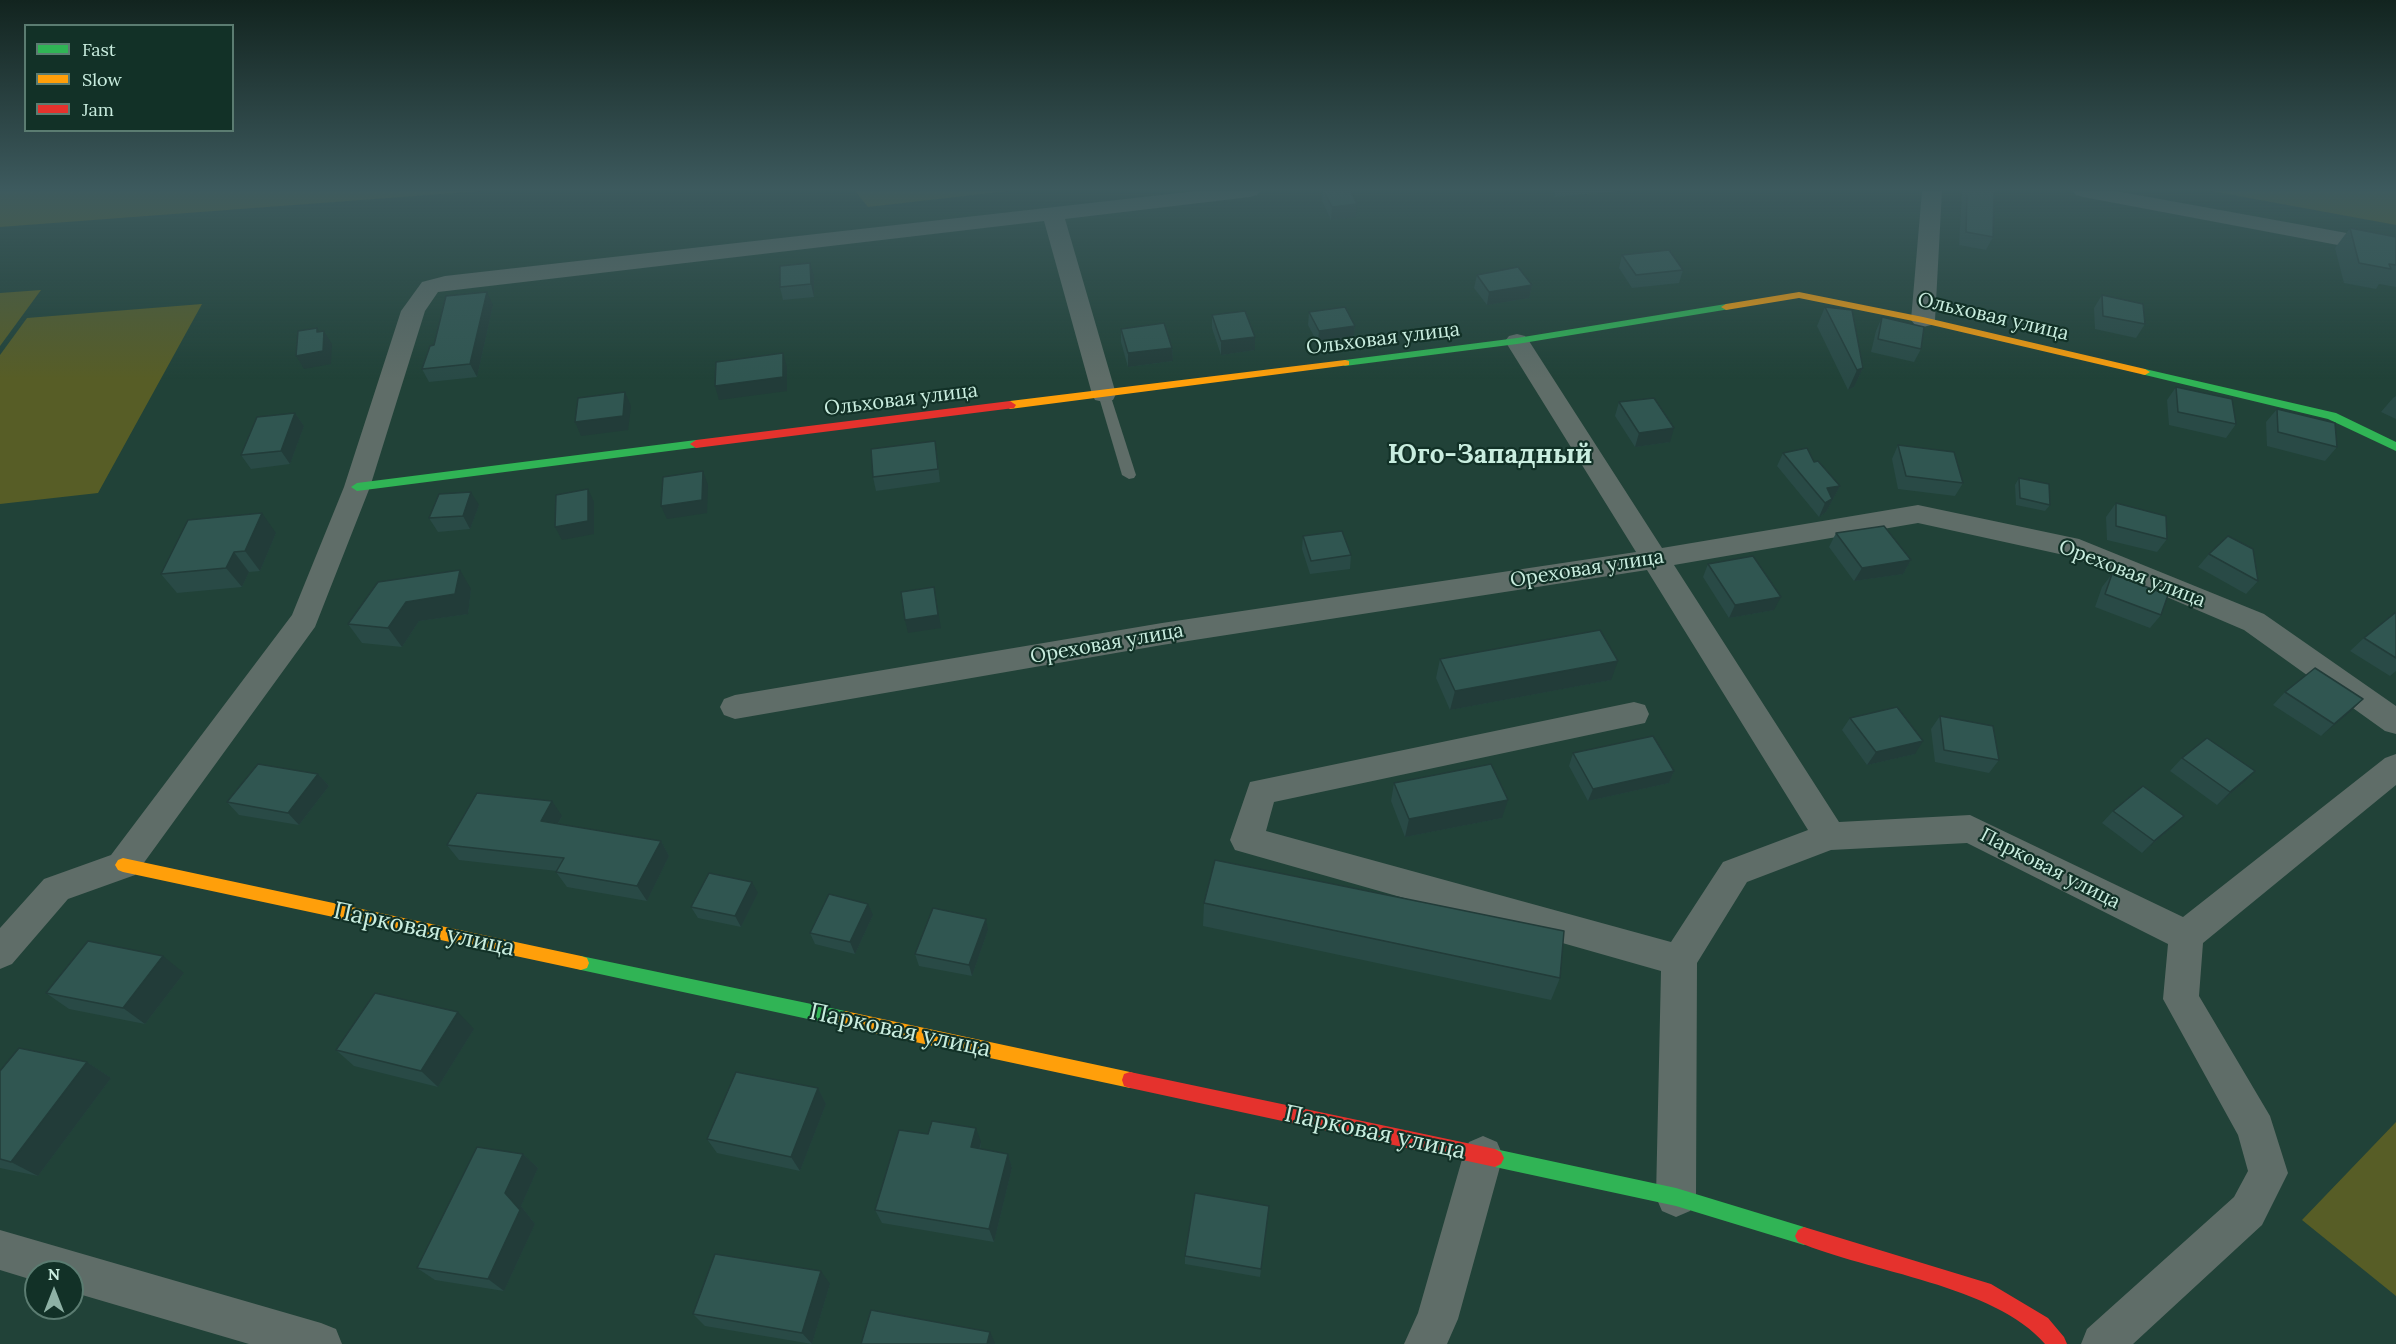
<!DOCTYPE html>
<meta charset="utf-8">
<style>
body{margin:0}
#map{position:relative;width:2396px;height:1344px;overflow:hidden;background:#214238;font-family:Lora,serif}
canvas{display:block}
.legend{position:absolute;left:24px;top:24px;width:210px;height:108px;box-sizing:border-box;background:#123127;border:2px solid #5b7c71;margin:0;padding:8px 10px;list-style:none;font-size:18px;color:#c9eddf}
.legend li{display:flex;align-items:center;gap:12px;height:30px}
.legend b{width:30px;border:2px solid #5b7c71}
.north{position:absolute;left:24px;top:1260px;width:60px;height:60px;box-sizing:border-box;background:#123127;border:2px solid #5b7c71;border-radius:50%;rotate:0deg;font-size:16px;font-weight:700;line-height:24px;text-align:center;color:#c9eddf}
.north::after{content:'';display:block;margin:auto;width:21px;height:27px;background:#8eb1a5;clip-path:polygon(50% 0,100% 100%,50% 72%,0 100%)}
</style>
<div id="map">
<canvas width="2396" height="1344"></canvas>
<ul class="legend">
<li><b style="height:8px;background:#30b455"></b>Fast</li>
<li><b style="height:8px;background:#ff9f0a"></b>Slow</li>
<li><b style="height:8px;background:#e5322d"></b>Jam</li>
</ul>
<div class="north">N</div>
</div>
<script>
const c = document.querySelector('canvas').getContext('2d');
c.lineJoin = 'round';
function fillPath(path, color) { c.fillStyle = color; c.fill(path, 'evenodd'); }
function stroke(path, color, width, dash) { c.strokeStyle = color; c.lineWidth = width; c.lineCap = dash ? 'butt' : 'round'; c.setLineDash(dash || []); c.stroke(path); }
function write(font, color, halo, rows, align = 'center') {
  c.font = font + ' Lora,serif'; c.lineWidth = 4.5; c.setLineDash([]); c.textBaseline = 'middle'; c.strokeStyle = halo; c.fillStyle = color; for (const [text, x, y, turn = 0] of rows) {
    c.save(); c.translate(x, y); c.rotate((+turn || 0) * Math.PI / 180); c.textAlign = isNaN(turn) ? turn : align; if (halo) c.strokeText(text, 0, 0); c.fillText(text, 0, 0); c.restore();
  }
}
fillPath(new Path2D(`
 M 0,191 L 482,191 L 0,227 Z
 M 855,191 L 1009,191 L 868,207 Z
 M 2211,191 L 2396,191 L 2396,225 Z
 M 41,290 L 0,346 L 0,293 Z
 M 202,304 L 98,493 L 0,504 L 0,355 L 27,318 Z
 M 2396,1122 L 2396,1296 L 2302,1220 Z`), '#575d26');
fillPath(new Path2D(`
 M 1104,390 L 1110,394 L 1136,475 L 1134,478 L 1129,479 L 1122,475 L 1098,394 Z`), '#5f6d68');
fillPath(new Path2D(`
 M 1196,191 L 1260,191 L 1257,195 L 1250,197 L 1065,219 L 1116,394 L 1113,400 L 1104,402 L 1095,400 L 1092,394 L 1044,221 L 438,292 L 425,311 L 370,487 L 315,627 L 135,875 L 68,899 L 12,964 L 0,969 L 0,928 L 44,879 L 111,855 L 292,615 L 344,487 L 401,311 L 422,282 L 445,276 Z
 M 1922,191 L 1942,191 L 1935,320 L 1931,325 L 1923,327 L 1915,325 L 1911,320 Z
 M 2073,191 L 2116,191 L 2396,242 L 2396,256 L 2083,197 L 2076,195 Z
 M 1517,334 L 1525,336 L 1529,341 L 1662,548 L 1918,505 L 2079,539 L 2264,614 L 2396,706 L 2396,734 L 2385,731 L 2244,630 L 2073,557 L 1918,523 L 1674,565 L 1839,822 L 1970,815 L 2183,917 L 2385,758 L 2396,754 L 2396,785 L 2203,943 L 2199,996 L 2270,1116 L 2288,1173 L 2262,1225 L 2133,1344 L 2081,1344 L 2087,1329 L 2234,1197 L 2248,1171 L 2238,1135 L 2163,999 L 2168,944 L 1967,843 L 1831,850 L 1747,882 L 1697,963 L 1696,1197 L 1690,1211 L 1676,1217 L 1662,1211 L 1656,1197 L 1661,971 L 1235,850 L 1230,840 L 1250,782 L 1634,702 L 1645,705 L 1649,714 L 1645,723 L 1274,802 L 1266,831 L 1671,942 L 1723,862 L 1808,830 L 1647,570 L 1162,645 L 735,719 L 724,715 L 720,707 L 724,699 L 735,695 L 1162,623 L 1636,552 L 1505,341 L 1509,336 Z
 M 1483,1136 L 1497,1142 L 1503,1156 L 1458,1319 L 1447,1344 L 1404,1344 L 1418,1313 L 1463,1156 L 1469,1142 Z
 M 0,1230 L 321,1323 L 336,1329 L 342,1344 L 249,1344 L 72,1292 L 72,1272 L 36,1272 L 36,1281 L 0,1270 Z`), '#5f6d68');
fillPath(new Path2D(`
 M 1726,304 L 1730,305 L 1730,309 L 1517,344 L 1345,366 L 1340,363 L 1345,360 L 1517,338 Z
 M 2145,369 L 2336,413 L 2396,442 L 2396,451 L 2328,419 L 2141,374 L 2141,370 Z
 M 696,440 L 702,444 L 700,447 L 357,491 L 351,487 L 357,483 Z
 M 581,956 L 845,1011 L 851,1014 L 853,1019 L 851,1024 L 845,1027 L 581,970 L 575,968 L 573,963 L 575,958 Z
 M 1495,1149 L 1676,1188 L 1804,1227 L 1810,1230 L 1813,1236 L 1810,1242 L 1804,1245 L 1676,1206 L 1495,1167 L 1489,1164 L 1486,1158 L 1489,1152 Z`), '#30b455');
fillPath(new Path2D(`
 M 1799,292 L 1923,317 L 2145,369 L 2150,372 L 2145,375 L 1923,323 L 1799,298 L 1726,310 L 1721,307 L 1726,304 Z
 M 1345,360 L 1349,361 L 1349,365 L 1010,409 L 1004,405 L 1010,401 Z
 M 123,858 L 581,956 L 587,958 L 589,963 L 587,968 L 581,970 L 123,872 L 118,870 L 115,865 L 118,860 Z
 M 845,1011 L 1130,1072 L 1136,1074 L 1138,1080 L 1136,1086 L 1130,1088 L 845,1027 L 839,1024 L 837,1019 L 839,1014 Z`), '#ff9f0a');
fillPath(new Path2D(`
 M 1010,401 L 1016,405 L 1014,408 L 696,448 L 690,444 L 696,440 Z
 M 1130,1072 L 1495,1149 L 1501,1152 L 1504,1158 L 1501,1164 L 1495,1167 L 1130,1088 L 1124,1086 L 1122,1080 L 1124,1074 Z
 M 1804,1227 L 1991,1284 L 2048,1318 L 2064,1337 L 2067,1344 L 2045,1344 C 1995,1285 1868,1272 1798,1242 L 1795,1236 L 1798,1230 Z`), '#e5322d');
fillPath(new Path2D(`
 M 1323,191 L 1350,191 L 1356,217 L 1331,220 L 1322,201 Z
 M 1554,191 L 1621,191 L 1555,197 Z
 M 1962,191 L 1994,191 L 1993,237 L 1986,250 L 1959,245 Z
 M 2350,228 L 2396,237 L 2396,287 L 2379,284 L 2376,289 L 2344,283 L 2335,248 Z
 M 1622,255 L 1683,270 L 1679,283 L 1632,288 L 1619,268 Z
 M 1477,275 L 1532,285 L 1529,298 L 1487,305 L 1474,288 Z
 M 814,276 L 814,297 L 783,300 L 780,287 Z
 M 2102,295 L 2145,324 L 2136,338 L 2095,329 L 2094,308 Z
 M 493,305 L 477,377 L 429,382 L 422,369 Z
 M 1825,307 L 1863,368 L 1854,387 L 1848,390 L 1817,326 Z
 M 1309,312 L 1355,326 L 1353,339 L 1318,344 L 1308,325 Z
 M 1212,315 L 1255,350 L 1221,355 L 1212,328 Z
 M 1882,317 L 1921,349 L 1914,362 L 1871,352 L 1876,331 Z
 M 1121,329 L 1172,348 L 1173,361 L 1128,367 L 1121,342 Z
 M 2176,387 L 2236,424 L 2226,438 L 2169,425 L 2167,400 Z
 M 2396,396 L 2396,419 L 2381,412 L 2393,398 Z
 M 1619,402 L 1670,442 L 1635,447 L 1615,416 Z
 M 2277,409 L 2337,447 L 2325,461 L 2267,446 L 2266,422 Z
 M 295,413 L 304,426 L 290,464 L 251,469 L 241,455 Z
 M 1898,445 L 1963,483 L 1955,496 L 1898,489 L 1892,459 Z
 M 1783,453 L 1840,486 L 1826,512 L 1819,517 L 1777,466 Z
 M 937,455 L 940,482 L 876,491 L 873,477 Z
 M 2019,478 L 2050,505 L 2045,511 L 2016,505 L 2015,485 Z
 M 2116,503 L 2167,539 L 2157,552 L 2107,540 L 2106,517 Z
 M 479,505 L 470,529 L 438,532 L 429,518 Z
 M 276,533 L 260,571 L 249,572 L 242,587 L 177,593 L 161,574 Z
 M 1836,533 L 1911,560 L 1903,574 L 1854,581 L 1829,547 Z
 M 1303,536 L 1351,555 L 1350,569 L 1310,574 L 1302,549 Z
 M 2209,554 L 2258,581 L 2246,594 L 2198,567 Z
 M 1708,564 L 1774,610 L 1729,618 L 1703,577 Z
 M 2112,574 L 2161,615 L 2150,628 L 2095,607 L 2102,587 Z
 M 471,589 L 468,614 L 419,621 L 402,647 L 362,643 L 348,624 Z
 M 2396,612 L 2396,671 L 2390,676 L 2350,651 L 2364,638 Z
 M 1440,659 L 1611,680 L 1450,710 L 1436,678 Z
 M 2285,692 L 2363,699 L 2321,736 L 2273,705 Z
 M 1940,716 L 1999,760 L 1989,773 L 1935,762 L 1931,729 Z
 M 1850,718 L 1915,754 L 1867,765 L 1842,730 Z
 M 1573,753 L 1674,771 L 1669,783 L 1588,801 L 1569,766 Z
 M 2182,758 L 2242,784 L 2217,805 L 2170,771 Z
 M 318,774 L 329,786 L 299,825 L 239,815 L 227,802 Z
 M 1394,783 L 1502,818 L 1405,837 L 1391,801 Z
 M 2113,811 L 2171,828 L 2142,853 L 2102,823 Z
 M 562,816 L 558,824 L 661,841 L 669,856 L 647,901 L 567,887 L 556,872 L 557,871 L 459,860 L 447,845 Z
 M 758,893 L 741,927 L 698,918 L 691,907 Z
 M 1204,903 L 1560,978 L 1551,1000 L 1203,926 Z
 M 873,915 L 855,954 L 815,944 L 810,933 Z
 M 988,930 L 972,976 L 919,966 L 915,954 Z
 M 184,973 L 145,1024 L 69,1009 L 46,993 Z
 M 474,1029 L 438,1087 L 354,1066 L 336,1050 Z
 M 87,1062 L 111,1078 L 38,1176 L 0,1168 L 0,1071 Z
 M 818,1088 L 826,1104 L 800,1171 L 717,1153 L 707,1139 Z
 M 981,1142 L 980,1149 L 1008,1154 L 1012,1168 L 994,1242 L 882,1223 L 875,1210 Z
 M 523,1154 L 538,1168 L 521,1206 L 535,1224 L 504,1291 L 435,1280 L 417,1268 Z
 M 1269,1206 L 1260,1277 L 1185,1264 L 1185,1256 Z
 M 830,1284 L 812,1344 L 705,1326 L 693,1314 Z`), '#294a46');
fillPath(new Path2D(`
 M 1357,204 L 1356,217 L 1331,220 L 1332,207 Z
 M 810,263 L 814,276 L 814,297 L 811,284 Z
 M 1532,285 L 1529,298 L 1487,305 L 1489,292 Z
 M 487,292 L 493,305 L 477,377 L 470,364 Z
 M 1355,326 L 1353,339 L 1318,344 L 1319,331 Z
 M 317,328 L 324,338 L 324,331 L 332,344 L 331,364 L 304,369 L 296,356 L 317,332 Z
 M 1255,337 L 1255,350 L 1221,355 L 1221,341 Z
 M 1172,348 L 1173,361 L 1128,367 L 1128,353 Z
 M 783,353 L 787,367 L 787,391 L 719,400 L 715,386 Z
 M 1863,368 L 1854,387 L 1848,390 L 1857,370 Z
 M 625,392 L 631,406 L 628,430 L 581,436 L 575,422 Z
 M 295,413 L 304,426 L 290,464 L 281,451 Z
 M 1674,428 L 1670,442 L 1635,447 L 1639,433 Z
 M 703,471 L 708,485 L 707,513 L 667,519 L 661,506 Z
 M 1840,486 L 1826,512 L 1819,517 L 1825,503 L 1827,488 Z
 M 588,489 L 594,502 L 594,534 L 562,540 L 555,527 Z
 M 471,492 L 479,505 L 470,529 L 463,516 Z
 M 262,513 L 276,533 L 260,571 L 245,551 Z
 M 234,552 L 249,572 L 242,587 L 226,568 Z
 M 1911,560 L 1903,574 L 1854,581 L 1862,568 Z
 M 460,570 L 471,589 L 468,614 L 419,621 L 402,647 L 388,628 L 406,602 Z
 M 934,587 L 941,628 L 908,633 L 905,620 Z
 M 1781,597 L 1774,610 L 1729,618 L 1735,605 Z
 M 1618,661 L 1611,680 L 1450,710 L 1455,691 Z
 M 2363,699 L 2350,712 L 2321,736 L 2334,724 Z
 M 1923,741 L 1915,754 L 1867,765 L 1876,752 Z
 M 1674,771 L 1669,783 L 1588,801 L 1593,789 Z
 M 2255,771 L 2242,784 L 2217,805 L 2230,792 Z
 M 318,774 L 329,786 L 299,825 L 288,813 Z
 M 1508,800 L 1502,818 L 1405,837 L 1409,819 Z
 M 552,801 L 562,816 L 551,836 L 541,821 Z
 M 2184,816 L 2171,828 L 2142,853 L 2154,841 Z
 M 661,841 L 669,856 L 647,901 L 637,886 Z
 M 752,882 L 758,893 L 741,927 L 735,916 Z
 M 868,904 L 873,915 L 855,954 L 850,942 Z
 M 986,919 L 988,930 L 972,976 L 969,965 Z
 M 163,956 L 184,973 L 145,1024 L 123,1008 Z
 M 458,1012 L 474,1029 L 438,1087 L 421,1071 Z
 M 87,1062 L 111,1078 L 38,1176 L 11,1162 Z
 M 818,1088 L 826,1104 L 800,1171 L 791,1157 Z
 M 976,1128 L 981,1142 L 976,1162 L 971,1147 Z
 M 523,1154 L 538,1168 L 521,1206 L 535,1224 L 504,1291 L 488,1279 L 505,1193 Z
 M 1008,1154 L 1012,1168 L 994,1242 L 989,1229 Z
 M 821,1271 L 830,1284 L 812,1344 L 802,1333 Z
 M 990,1332 L 995,1343 L 995,1344 L 987,1344 Z`), '#223c39');
const building = new Path2D(`
 M 1324,191 L 1350,191 L 1357,204 L 1332,207 Z
 M 1967,191 L 1994,191 L 1993,237 L 1966,232 Z
 M 2350,228 L 2396,237 L 2396,265 L 2389,264 L 2391,269 L 2359,263 Z
 M 1669,250 L 1683,270 L 1636,275 L 1622,255 Z
 M 810,263 L 811,284 L 780,287 L 780,266 Z
 M 1518,267 L 1532,285 L 1489,292 L 1477,275 Z
 M 487,292 L 470,364 L 422,369 L 430,346 L 434,345 L 446,296 Z
 M 2102,295 L 2143,304 L 2145,324 L 2103,316 Z
 M 1345,307 L 1355,326 L 1319,331 L 1309,312 Z
 M 1825,307 L 1852,310 L 1863,368 L 1857,370 Z
 M 1245,311 L 1255,337 L 1221,341 L 1212,315 Z
 M 1882,317 L 1924,327 L 1921,349 L 1878,339 Z
 M 1164,323 L 1172,348 L 1128,353 L 1121,329 Z
 M 317,328 L 317,332 L 324,331 L 323,351 L 296,356 L 298,331 Z
 M 783,353 L 783,377 L 715,386 L 716,362 Z
 M 2176,387 L 2232,399 L 2236,424 L 2178,412 Z
 M 625,392 L 623,416 L 575,422 L 578,398 Z
 M 1654,398 L 1674,428 L 1639,433 L 1619,402 Z
 M 2277,409 L 2335,423 L 2337,447 L 2278,432 Z
 M 295,413 L 281,451 L 241,455 L 257,417 Z
 M 935,441 L 938,469 L 873,477 L 871,449 Z
 M 1898,445 L 1954,452 L 1963,483 L 1906,476 Z
 M 1807,448 L 1814,462 L 1818,461 L 1840,486 L 1827,488 L 1832,499 L 1825,503 L 1783,453 Z
 M 703,471 L 702,500 L 661,506 L 663,477 Z
 M 2019,478 L 2049,484 L 2050,505 L 2020,498 Z
 M 588,489 L 588,521 L 555,527 L 556,495 Z
 M 471,492 L 463,516 L 429,518 L 439,494 Z
 M 2116,503 L 2166,516 L 2167,539 L 2116,526 Z
 M 262,513 L 245,551 L 234,552 L 226,568 L 161,574 L 188,520 Z
 M 1884,526 L 1911,560 L 1862,568 L 1836,533 Z
 M 1342,531 L 1351,555 L 1311,561 L 1303,536 Z
 M 2228,536 L 2253,549 L 2258,581 L 2209,554 Z
 M 1753,556 L 1781,597 L 1735,605 L 1708,564 Z
 M 460,570 L 455,594 L 406,602 L 388,628 L 348,624 L 378,582 Z
 M 2112,574 L 2168,595 L 2161,615 L 2105,594 Z
 M 934,587 L 938,615 L 905,620 L 901,592 Z
 M 2396,612 L 2396,658 L 2364,638 Z
 M 1600,630 L 1618,661 L 1455,691 L 1440,659 Z
 M 2315,668 L 2363,699 L 2334,724 L 2285,692 Z
 M 1897,707 L 1923,741 L 1876,752 L 1850,718 Z
 M 1940,716 L 1993,726 L 1999,760 L 1944,750 Z
 M 1653,736 L 1674,771 L 1593,789 L 1573,753 Z
 M 2207,738 L 2255,771 L 2230,792 L 2182,758 Z
 M 258,764 L 318,774 L 288,813 L 227,802 Z
 M 1491,764 L 1508,800 L 1409,819 L 1394,783 Z
 M 2143,786 L 2184,816 L 2154,841 L 2113,811 Z
 M 477,793 L 552,801 L 541,821 L 661,841 L 637,886 L 556,872 L 564,858 L 447,845 Z
 M 1215,860 L 1564,931 L 1560,978 L 1204,903 Z
 M 709,873 L 752,882 L 735,916 L 691,907 Z
 M 829,894 L 868,904 L 850,942 L 810,933 Z
 M 933,908 L 986,919 L 969,965 L 915,954 Z
 M 88,941 L 163,956 L 123,1008 L 46,993 Z
 M 375,993 L 458,1012 L 421,1071 L 336,1050 Z
 M 19,1048 L 87,1062 L 11,1162 L 0,1159 L 0,1071 Z
 M 736,1072 L 818,1088 L 791,1157 L 707,1139 Z
 M 932,1121 L 976,1128 L 971,1147 L 1008,1154 L 989,1229 L 875,1210 L 899,1130 L 928,1134 Z
 M 477,1147 L 523,1154 L 505,1193 L 520,1210 L 488,1279 L 417,1268 Z
 M 1195,1193 L 1269,1206 L 1261,1269 L 1185,1256 Z
 M 715,1254 L 821,1271 L 802,1333 L 693,1314 Z
 M 871,1310 L 990,1332 L 987,1344 L 861,1344 Z`);
fillPath(building, '#305651');
stroke(building, '#223c39', 1.5);
const sky = c.createLinearGradient(0, 0, 0, 379);
sky.addColorStop(0, '#12241f');
sky.addColorStop(0.5, '#3d5a5e');
sky.addColorStop(1, '#3d5a5e00');
c.fillStyle = sky;
c.fillRect(0, 0, 2396, 379);
write('20px', '#c9eddf', '#123127', [
 ["Ольховая улица",1993,317,13],
 ["Ольховая улица",1383,339,-7],
 ["Ольховая улица",901,400,-7],
 ["Ореховая улица",1587,569,-9],
 ["Ореховая улица",2132,574,21],
 ["Ореховая улица",1107,644,-10],
 ["Парковая улица",2050,869,27]
]);
write('24px', '#c9eddf', '#123127', [
 ["Парковая улица",424,930,12],
 ["Парковая улица",900,1031,12],
 ["Парковая улица",1375,1133,12]
]);
write('bold 26px', '#c9eddf', '#123127', [
 ["Юго-Западный",1490,456]
]);
</script>
